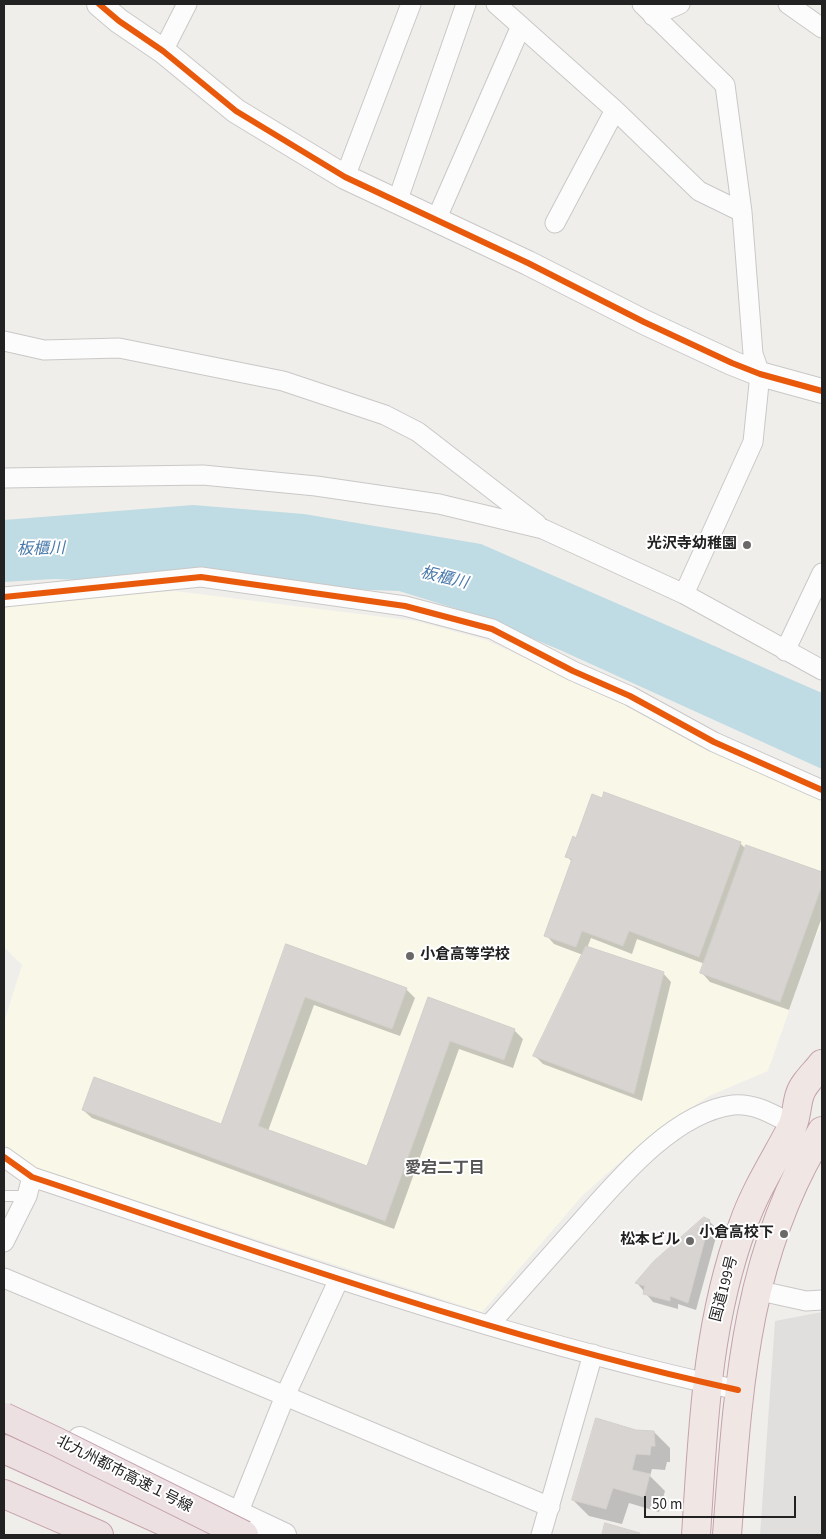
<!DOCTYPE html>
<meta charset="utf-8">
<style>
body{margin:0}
#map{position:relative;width:826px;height:1539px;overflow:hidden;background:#f0eeeb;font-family:"Source Sans 3",sans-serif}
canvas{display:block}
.frame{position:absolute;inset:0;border:5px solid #222;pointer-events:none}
.scale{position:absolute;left:644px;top:1496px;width:152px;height:22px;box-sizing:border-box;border:2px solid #222;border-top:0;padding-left:6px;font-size:15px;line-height:18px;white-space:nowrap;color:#222;-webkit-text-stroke:4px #fff;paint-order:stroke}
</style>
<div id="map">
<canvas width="826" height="1539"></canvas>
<div class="frame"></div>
<div class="scale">50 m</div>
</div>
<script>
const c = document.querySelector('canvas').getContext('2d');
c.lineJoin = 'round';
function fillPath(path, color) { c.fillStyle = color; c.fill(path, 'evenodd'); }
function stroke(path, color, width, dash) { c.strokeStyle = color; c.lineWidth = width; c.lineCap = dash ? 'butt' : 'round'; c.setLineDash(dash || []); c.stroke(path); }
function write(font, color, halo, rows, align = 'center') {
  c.font = font + ' "Source Sans 3","Noto Sans JP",sans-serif'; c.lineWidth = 4; c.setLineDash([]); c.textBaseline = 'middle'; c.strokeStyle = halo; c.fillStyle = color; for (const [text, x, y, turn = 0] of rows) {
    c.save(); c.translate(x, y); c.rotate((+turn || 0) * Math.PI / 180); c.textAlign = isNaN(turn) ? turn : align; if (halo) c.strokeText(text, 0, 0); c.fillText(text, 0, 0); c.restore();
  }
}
fillPath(new Path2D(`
 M 174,591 L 416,621 L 486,640 L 822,796 L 822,924 L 812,945 L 768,1071 L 709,1096 L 648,1137 L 582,1196 L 482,1312 L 29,1166 L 4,1149 L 4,1022 L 22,965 L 4,947 L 4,604 Z`), '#f8f7e8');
fillPath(new Path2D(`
 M 822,1312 L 822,1535 L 760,1535 L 775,1321 Z`), '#e0dfde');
fillPath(new Path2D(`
 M 193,505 L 304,514 L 481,544 L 822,693 L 822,769 L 560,650 L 473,614 L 399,591 L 54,579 L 4,582 L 4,520 Z`), '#bfdbe3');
fillPath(new Path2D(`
 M 740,843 L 746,849 L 747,847 L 822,874 L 822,917 L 789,1010 L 710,982 L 702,973 L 705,964 L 637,939 L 632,954 L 591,938 L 587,948 L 663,973 L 671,982 L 642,1101 L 543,1064 L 535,1056 L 583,955 L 554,944 L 546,935 L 572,862 L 567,856 Z
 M 287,946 L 406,989 L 415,998 L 400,1036 L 314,1005 L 268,1131 L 368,1168 L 429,999 L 514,1030 L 523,1039 L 513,1068 L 459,1049 L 394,1229 L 92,1118 L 83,1110 L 222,1125 Z
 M 709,1221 L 718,1230 L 696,1310 L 678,1304 L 678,1309 L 653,1302 L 637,1283 Z
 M 636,1432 L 654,1432 L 670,1448 L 670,1462 L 667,1462 L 665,1470 L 652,1469 L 650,1476 L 665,1491 L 659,1512 L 629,1503 L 622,1524 L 589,1516 L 573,1500 Z`), '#0003');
const building = new Path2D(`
 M 604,792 L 741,842 L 699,957 L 629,931 L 623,946 L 582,931 L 576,947 L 544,936 L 572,859 L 565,857 L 573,836 L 576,838 L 592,794 L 602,798 Z
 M 746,845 L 822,872 L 822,885 L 780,1002 L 700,973 Z
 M 286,944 L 407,988 L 392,1029 L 305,997 L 258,1126 L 367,1166 L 428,997 L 515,1029 L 504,1060 L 450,1041 L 385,1221 L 82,1110 L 94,1077 L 221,1124 Z
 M 586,946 L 664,972 L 634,1094 L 533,1056 Z
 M 704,1217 L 710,1220 L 688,1303 L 670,1296 L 670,1301 L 643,1294 L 645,1286 L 635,1283 L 653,1262 Z
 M 596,1418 L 636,1430 L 654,1431 L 655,1446 L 651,1446 L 650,1455 L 636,1454 L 632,1470 L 650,1474 L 644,1497 L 613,1488 L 606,1509 L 572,1500 Z
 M 605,1523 L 640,1533 L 639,1535 L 602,1535 Z`);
fillPath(building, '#d7d4d2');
stroke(building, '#d3d0cc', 1);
const service = new Path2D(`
 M 4,1196 L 27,1196`);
const minor = new Path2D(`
 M 496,4 L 615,110 L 555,223
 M 642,4 L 725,85 L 742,212 L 753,354 L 760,374 L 753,442 L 684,594
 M 788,4 L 822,28
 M 653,16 L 680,4
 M 163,51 L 187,4
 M 615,110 L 699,191 L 742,212
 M 345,177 L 411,4
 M 397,202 L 466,4
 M 436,220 L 521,26
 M 4,341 L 44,350 L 119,348 L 283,381 L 385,415 L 418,432 L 537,524
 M 4,478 L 203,475 L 316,486 L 439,504 L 543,529 L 684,594 L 822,670
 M 4,597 L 201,577 L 405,606 L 492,629 L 573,671 L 630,696 L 714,742 L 822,790
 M 785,651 L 822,573
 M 4,1157 L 32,1177 C 265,1254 498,1338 738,1390
 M 4,1242 L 27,1196 L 32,1177
 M 4,1278 L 550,1507
 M 756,1290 L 806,1301 L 822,1300
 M 489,1325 C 516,1295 542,1265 569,1235 C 610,1190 669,1113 733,1105 C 756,1103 774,1115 793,1125
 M 233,1526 L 285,1396 L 339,1279
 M 541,1535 L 593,1354`);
const tertiary = new Path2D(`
 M 99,4 L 119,21 L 163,51 L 236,111 L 345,177 L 528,263 L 644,322 L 732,363 L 760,374 L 822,391
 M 80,1439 L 284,1535`);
const trunk = new Path2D(`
 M 696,1535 C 703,1430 706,1325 743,1225 C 755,1190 775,1160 792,1127 C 797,1117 796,1105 800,1094 C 803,1084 815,1073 822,1064
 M 727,1535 C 738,1393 744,1256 822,1131`);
const motorway = new Path2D(`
 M 4,1449 L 194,1535
 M 4,1494 L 99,1535`);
stroke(service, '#c9c8c7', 12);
stroke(minor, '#c9c8c7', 21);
stroke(tertiary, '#c9c8c7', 26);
stroke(trunk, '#c5a2ac', 30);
stroke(motorway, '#c5a2ac', 30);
stroke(service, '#fdfcfc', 10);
stroke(minor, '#fdfcfc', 19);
stroke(tertiary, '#fdfcfc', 24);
stroke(trunk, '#f0e6e4', 28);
stroke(motorway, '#ece0e2', 28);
const motorwayBridge = new Path2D(`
 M 4,1417 L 55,1441 L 244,1535`);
stroke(motorwayBridge, '#c5a2ac', 30, []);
stroke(motorwayBridge, '#ece0e2', 28);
stroke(new Path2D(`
 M 99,4 L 119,21 L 163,51 L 236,111 L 345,177 L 528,263 L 644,322 L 732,363 L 760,374 L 822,391
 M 4,597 L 201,577 L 405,606 L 492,629 L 573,671 L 630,696 L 714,742 L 822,790
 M 4,1157 L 32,1177 C 265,1254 498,1338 738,1390`), '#e8590c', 6);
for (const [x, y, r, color] of [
 [747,545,5,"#6a6968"],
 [410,956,5,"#6a6968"],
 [784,1234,5,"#6a6968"],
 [690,1241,5,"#6a6968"]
]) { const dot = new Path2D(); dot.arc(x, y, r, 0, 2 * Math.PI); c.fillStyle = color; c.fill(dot); stroke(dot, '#fff', 2); }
write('bold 15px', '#222', '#fff', [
 ["光沢寺幼稚園",737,545],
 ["小倉高等学校",420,956,"left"],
 ["小倉高校下",774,1234],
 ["松本ビル",680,1241]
], 'right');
write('15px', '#222', '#fff', [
 ["国道199号",725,1289,-75],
 ["北九州都市高速１号線",124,1475,27]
]);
write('italic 16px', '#4a7aab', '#fff', [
 ["板櫃川",41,550,-1],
 ["板櫃川",444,579,14]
]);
write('bold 16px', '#555', '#fff', [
 ["愛宕二丁目",445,1169]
]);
</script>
